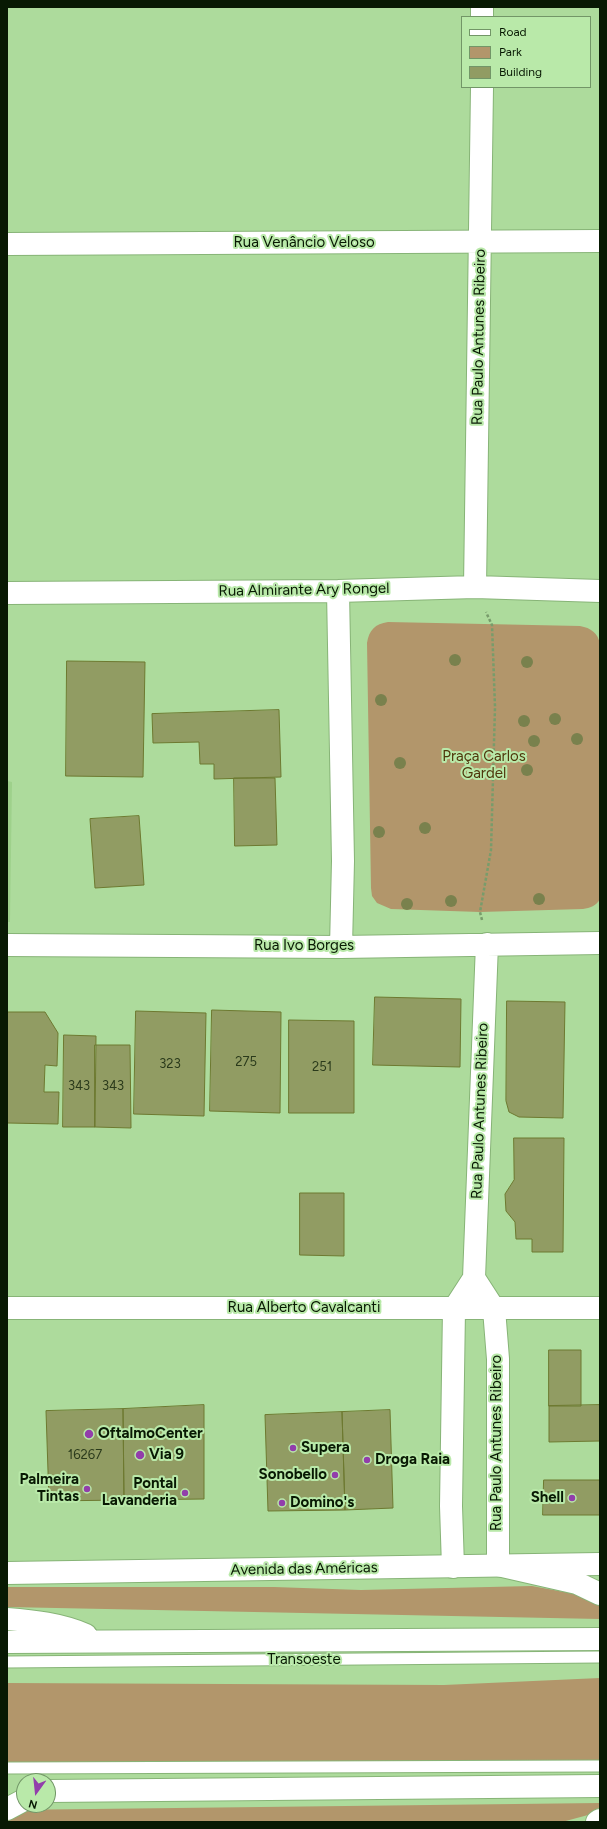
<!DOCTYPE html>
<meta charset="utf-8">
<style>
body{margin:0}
#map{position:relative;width:607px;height:1829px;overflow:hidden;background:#addb9c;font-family:Figtree,sans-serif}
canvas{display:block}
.frame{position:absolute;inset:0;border:8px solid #081903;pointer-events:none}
.legend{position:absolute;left:461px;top:16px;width:130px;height:72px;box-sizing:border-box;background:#b9e9a9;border:1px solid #729667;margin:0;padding:5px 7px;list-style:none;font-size:12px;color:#081903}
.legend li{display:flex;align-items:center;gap:8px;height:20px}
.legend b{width:20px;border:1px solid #729667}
.north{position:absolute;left:16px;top:1773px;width:40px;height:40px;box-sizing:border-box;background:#b9e9a9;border:1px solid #729667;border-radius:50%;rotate:195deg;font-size:11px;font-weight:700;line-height:16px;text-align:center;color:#081903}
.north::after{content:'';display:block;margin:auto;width:14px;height:18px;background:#923eab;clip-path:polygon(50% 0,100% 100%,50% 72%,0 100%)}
</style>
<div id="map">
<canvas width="607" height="1829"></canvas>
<div class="frame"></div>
<ul class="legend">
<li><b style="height:5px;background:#fff"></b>Road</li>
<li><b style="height:11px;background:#b2966b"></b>Park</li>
<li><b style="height:11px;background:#919c63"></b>Building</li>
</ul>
<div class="north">N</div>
</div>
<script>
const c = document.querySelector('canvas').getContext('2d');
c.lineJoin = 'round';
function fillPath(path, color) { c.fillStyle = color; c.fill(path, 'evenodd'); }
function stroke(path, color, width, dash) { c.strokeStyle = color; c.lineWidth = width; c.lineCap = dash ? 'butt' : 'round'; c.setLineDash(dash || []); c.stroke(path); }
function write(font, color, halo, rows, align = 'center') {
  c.font = font + ' Figtree,sans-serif'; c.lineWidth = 4; c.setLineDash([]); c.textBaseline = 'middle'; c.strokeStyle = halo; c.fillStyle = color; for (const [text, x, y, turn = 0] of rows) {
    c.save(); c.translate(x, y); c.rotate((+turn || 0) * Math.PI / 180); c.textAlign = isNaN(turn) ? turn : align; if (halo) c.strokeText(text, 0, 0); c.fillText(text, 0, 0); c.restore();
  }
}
fillPath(new Path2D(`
 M 7,781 L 12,782 L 10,922 L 7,922 Z`), '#9ed18b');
fillPath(new Path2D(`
 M 388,622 L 580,626 C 591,628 598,633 600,644 L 600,899 C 596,906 590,908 583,909 L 480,912 L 391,909 L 377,903 L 372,896 L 371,888 L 367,643 C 369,630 375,624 388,622 Z
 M 532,1586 L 575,1594 L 600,1603 L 600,1619 L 7,1607 L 7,1587 L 274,1587 L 361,1590 Z
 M 600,1678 L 600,1761 L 7,1763 L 7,1683 L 444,1685 Z
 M 600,1803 L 600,1807 L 588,1815 L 562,1822 L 7,1822 L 7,1810 Z`), '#b2966b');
const building = new Path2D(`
 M 67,661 L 145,662 L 143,777 L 66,776 Z
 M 279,710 L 281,777 L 214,779 L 214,764 L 200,764 L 199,742 L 153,743 L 152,714 Z
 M 234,778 L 275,778 L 277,845 L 235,846 Z
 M 139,816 L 144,885 L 95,888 L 90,819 Z
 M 375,997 L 461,999 L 460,1067 L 373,1065 Z
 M 507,1001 L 565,1002 L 563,1118 L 519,1117 L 509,1112 L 506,1101 Z
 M 212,1010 L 281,1012 L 280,1113 L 210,1111 Z
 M 136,1011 L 206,1013 L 204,1116 L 134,1114 Z
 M 7,1012 L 45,1012 L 58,1033 L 57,1066 L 45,1065 L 44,1092 L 59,1092 L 58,1124 L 7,1123 Z
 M 289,1020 L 354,1021 L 354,1113 L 289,1113 Z
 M 64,1035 L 96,1036 L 95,1127 L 63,1127 Z
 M 95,1045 L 130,1045 L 131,1128 L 95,1127 Z
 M 514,1138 L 564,1138 L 563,1252 L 532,1252 L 532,1239 L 516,1239 L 515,1222 L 506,1211 L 505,1194 L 514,1180 Z
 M 300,1193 L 344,1193 L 344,1256 L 300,1255 Z
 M 549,1350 L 581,1350 L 581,1406 L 549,1406 Z
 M 204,1405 L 204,1499 L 124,1500 L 123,1409 Z
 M 600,1405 L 600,1441 L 549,1442 L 549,1406 Z
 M 123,1409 L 124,1500 L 49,1501 L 46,1411 Z
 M 390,1410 L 393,1508 L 345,1510 L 342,1412 Z
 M 342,1412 L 345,1510 L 268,1511 L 265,1415 Z
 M 544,1480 L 600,1480 L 600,1515 L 543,1515 Z`);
fillPath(building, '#919c63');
stroke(building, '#6d7930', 1);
const service = new Path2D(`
 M 7,1662 L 600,1657
 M 7,1768 L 600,1766`);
const minor = new Path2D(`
 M 482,17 L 482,7
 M 7,244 L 600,241
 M 475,587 L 482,87
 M 338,591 L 343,861 L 341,947
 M 7,593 L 338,591 L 475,587 L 600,591
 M 7,945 L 341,947 L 600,943
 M 474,1278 L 494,1309 L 498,1359 L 498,1565
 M 7,1308 L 600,1308
 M 453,1567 L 451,1506 L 454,1309 L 474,1278 L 487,944`);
const secondary = new Path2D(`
 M 7,1573 L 600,1564`);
const trunk = new Path2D(`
 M 498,1565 L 577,1583 L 600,1594
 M 7,1619 C 33,1621 61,1624 86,1635
 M 7,1642 L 600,1639
 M 48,1791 L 600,1786
 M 7,1809 L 24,1800
 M 597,1822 L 600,1820`);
stroke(service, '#87b477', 13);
stroke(minor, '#87b477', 24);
stroke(secondary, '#87b477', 24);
stroke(trunk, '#87b477', 24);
stroke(new Path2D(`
 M 482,920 L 480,912 L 491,850 L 495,707 L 492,625 L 486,612`), '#789c6b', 2.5, [3, 2]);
stroke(service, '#fff', 11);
stroke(minor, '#fff', 22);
stroke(secondary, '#fff', 22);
stroke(trunk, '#fff', 22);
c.fillStyle = '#79814d';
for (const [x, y] of [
 [455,660],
 [527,662],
 [381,700],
 [555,719],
 [524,721],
 [577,739],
 [534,741],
 [400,763],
 [527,770],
 [425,828],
 [379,832],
 [539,899],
 [451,901],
 [407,904]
]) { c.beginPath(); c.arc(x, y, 6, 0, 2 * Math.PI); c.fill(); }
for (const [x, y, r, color] of [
 [89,1434,5,"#923eab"],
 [293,1448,4,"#923eab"],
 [140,1455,5,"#923eab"],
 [367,1460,4,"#923eab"],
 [335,1475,4,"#923eab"],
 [87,1489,4,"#923eab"],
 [185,1493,4,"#923eab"],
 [572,1498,4,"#923eab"],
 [282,1503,4,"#923eab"]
]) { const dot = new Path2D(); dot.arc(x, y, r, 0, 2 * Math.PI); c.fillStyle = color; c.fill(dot); stroke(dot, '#b9e9a9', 1.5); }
write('13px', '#2a3a1b', null, [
 ["275",246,1062],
 ["323",170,1064],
 ["251",322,1067],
 ["343",79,1086],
 ["343",113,1086],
 ["16267",85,1455]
]);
write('15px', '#081903', '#b9e9a9', [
 ["Rua Venâncio Veloso",304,243],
 ["Rua Paulo Antunes Ribeiro",479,337,-89],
 ["Rua Almirante Ary Rongel",304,590,-1],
 ["Rua Ivo Borges",304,946],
 ["Rua Paulo Antunes Ribeiro",480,1111,-88],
 ["Rua Alberto Cavalcanti",304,1308],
 ["Rua Paulo Antunes Ribeiro",497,1443,-90],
 ["Avenida das Américas",304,1569,-1],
 ["Transoeste",304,1660]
]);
write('15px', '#4f370c', '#b9e9a9', [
 ["Praça Carlos",484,757],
 ["Gardel",484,774]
]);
write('bold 15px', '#081903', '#b9e9a9', [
 ["OftalmoCenter",98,1434],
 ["Supera",301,1448],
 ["Via 9",149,1455],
 ["Droga Raia",375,1460],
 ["Sonobello",327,1475,"right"],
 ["Palmeira",79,1480,"right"],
 ["Tintas",79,1497,"right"],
 ["Pontal",177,1484,"right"],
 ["Lavanderia",177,1501,"right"],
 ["Shell",564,1498,"right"],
 ["Domino's",290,1503]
], 'left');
</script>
